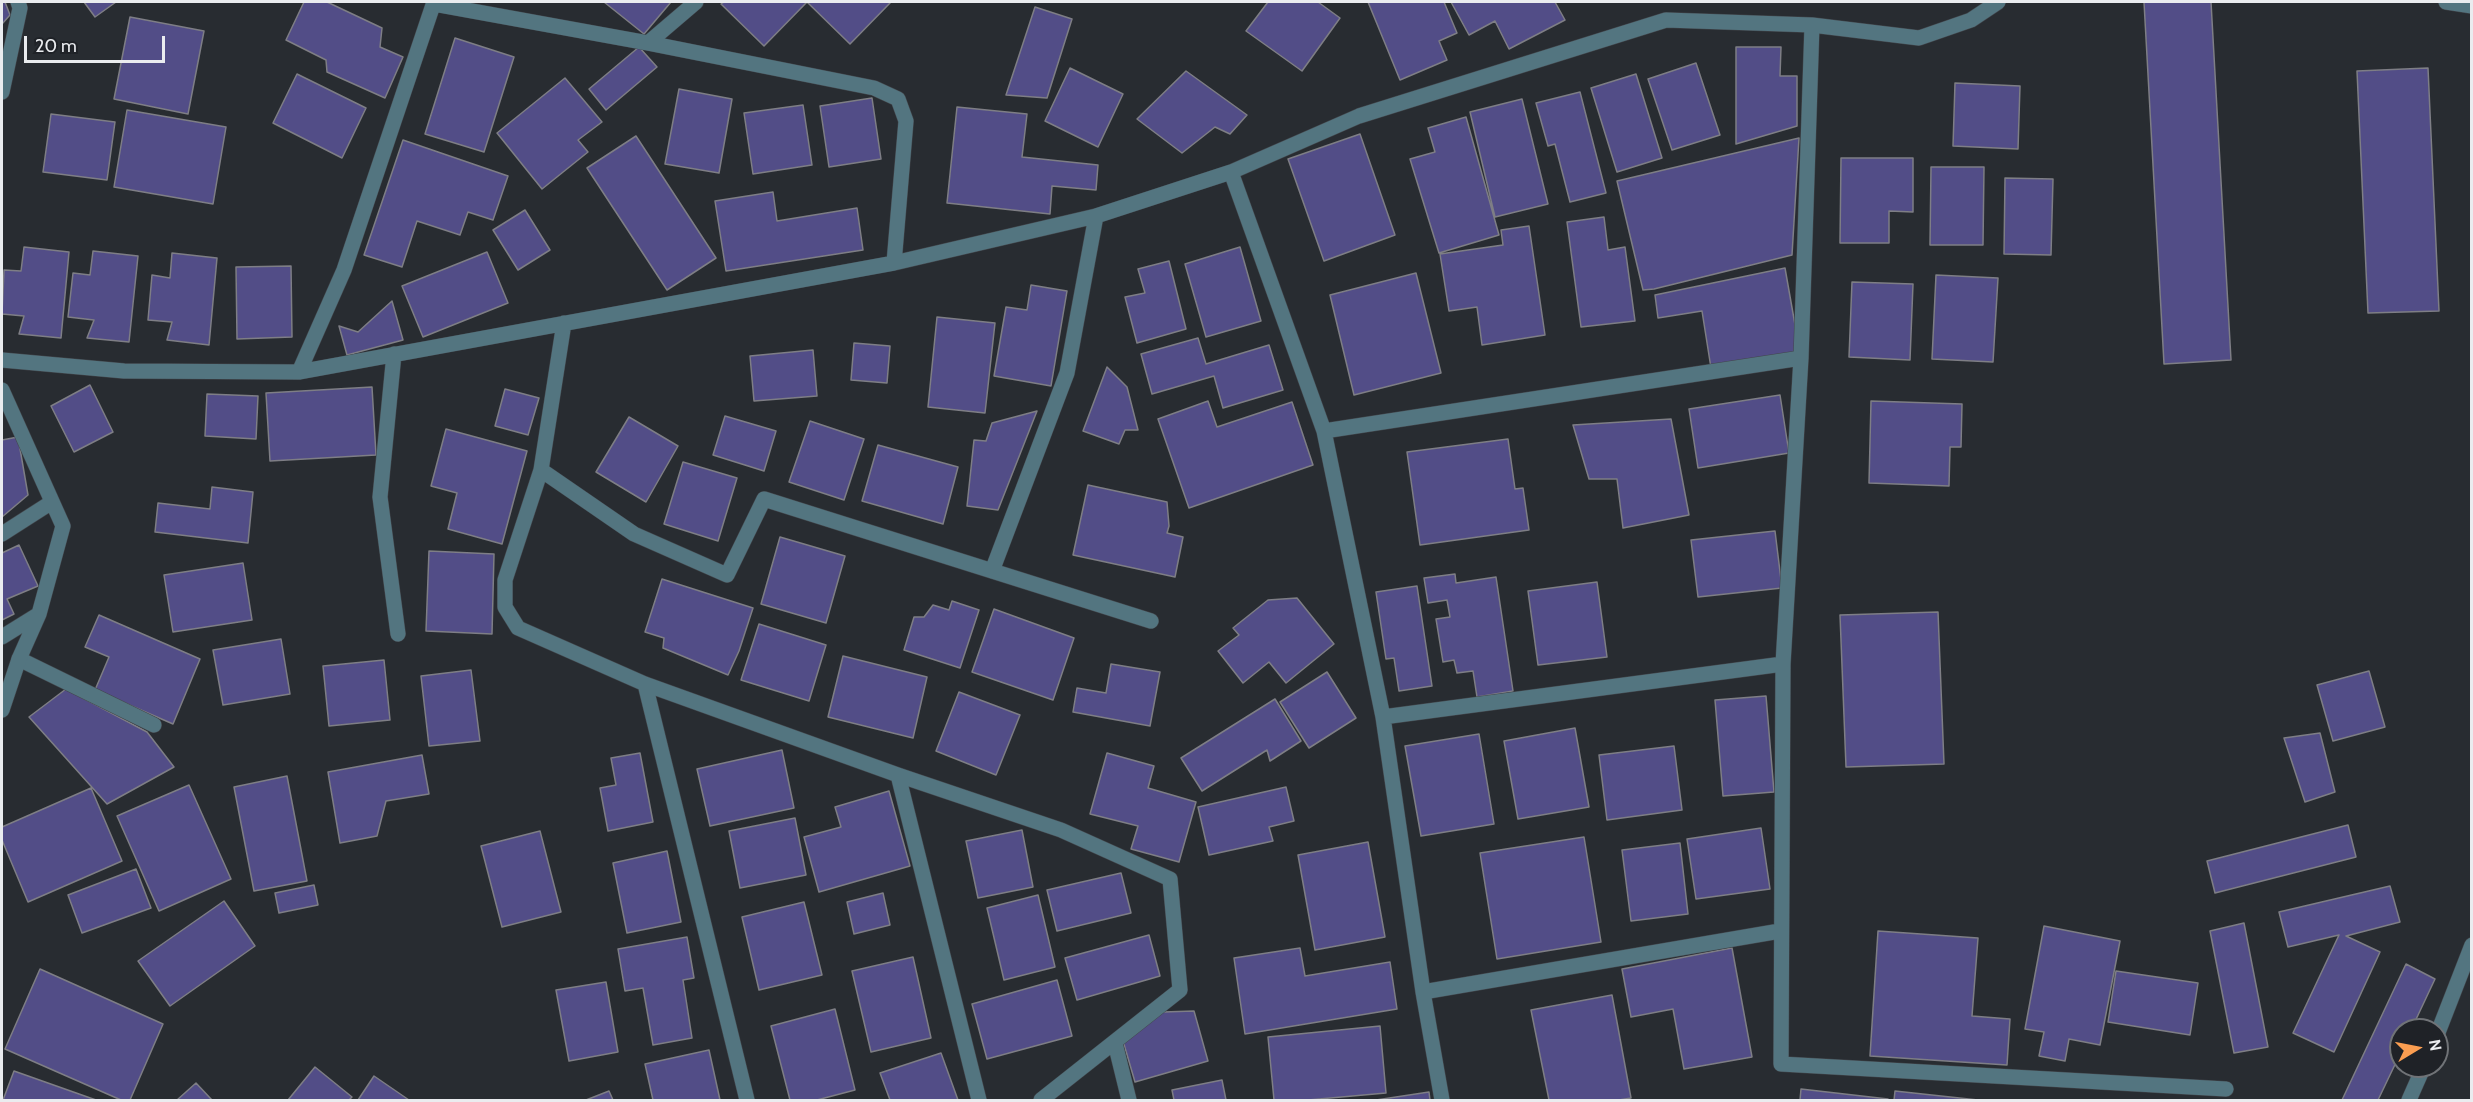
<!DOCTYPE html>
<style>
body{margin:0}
#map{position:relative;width:2473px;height:1102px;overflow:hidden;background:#282c31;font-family:Cabin,sans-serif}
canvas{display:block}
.frame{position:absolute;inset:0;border:3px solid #eaecef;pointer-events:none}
.north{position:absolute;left:2389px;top:1018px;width:60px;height:60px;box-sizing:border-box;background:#1f2227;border:2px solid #707377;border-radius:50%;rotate:80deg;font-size:16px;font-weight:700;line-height:24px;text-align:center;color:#eaecef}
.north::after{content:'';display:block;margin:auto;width:21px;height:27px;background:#fb9e51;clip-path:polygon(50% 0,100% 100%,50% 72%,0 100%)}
.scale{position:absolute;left:24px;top:36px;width:141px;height:27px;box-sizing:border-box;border:3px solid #eaecef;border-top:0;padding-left:8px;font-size:18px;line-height:21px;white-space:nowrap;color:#eaecef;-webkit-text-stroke:4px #1f2227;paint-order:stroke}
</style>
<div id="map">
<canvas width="2473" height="1102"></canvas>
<div class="frame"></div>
<div class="north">N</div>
<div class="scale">20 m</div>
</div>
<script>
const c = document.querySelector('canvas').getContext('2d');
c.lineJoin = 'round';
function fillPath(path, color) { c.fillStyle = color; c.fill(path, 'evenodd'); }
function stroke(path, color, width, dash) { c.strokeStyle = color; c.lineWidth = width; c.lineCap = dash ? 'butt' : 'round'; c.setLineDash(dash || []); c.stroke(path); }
const building = new Path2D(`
 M 2,2 L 5,2 L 10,15 L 2,24 Z
 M 84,2 L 116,2 L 95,17 Z
 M 304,2 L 327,2 L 382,28 L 380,47 L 403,57 L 385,98 L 327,72 L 326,60 L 286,40 Z
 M 604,2 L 671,2 L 644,34 Z
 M 724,2 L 891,2 L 850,44 L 807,2 L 764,46 L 721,4 Z
 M 1268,2 L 1318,2 L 1340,18 L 1302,71 L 1246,31 Z
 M 1368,2 L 1444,2 L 1457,33 L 1439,41 L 1447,60 L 1400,80 Z
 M 1451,2 L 1555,2 L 1565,20 L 1509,49 L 1495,21 L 1469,35 Z
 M 2144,2 L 2211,2 L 2231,360 L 2164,364 Z
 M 1035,7 L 1072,19 L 1047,98 L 1006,95 Z
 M 130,17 L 204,31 L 188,114 L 114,99 Z
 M 455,38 L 514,57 L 484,152 L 425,134 Z
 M 639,47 L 657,67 L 606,110 L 589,89 Z
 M 1736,47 L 1781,47 L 1780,76 L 1797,76 L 1797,126 L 1736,144 Z
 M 1696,63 L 1720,135 L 1672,150 L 1648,79 Z
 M 1070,68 L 1123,94 L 1098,147 L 1045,121 Z
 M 2428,68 L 2439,311 L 2368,313 L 2357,71 Z
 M 1186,71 L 1247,115 L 1230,134 L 1215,127 L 1182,153 L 1137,119 Z
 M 297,74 L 366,108 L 342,158 L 273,123 Z
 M 1636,74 L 1662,158 L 1617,172 L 1591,88 Z
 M 565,78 L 602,122 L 578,140 L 588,152 L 542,189 L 497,133 Z
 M 1955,83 L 2020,86 L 2018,149 L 1953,146 Z
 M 679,89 L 732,99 L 719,173 L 665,164 Z
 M 1580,92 L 1606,193 L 1570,202 L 1555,144 L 1548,146 L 1536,103 Z
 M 872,98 L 881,159 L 829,167 L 820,106 Z
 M 1522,99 L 1548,204 L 1495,217 L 1470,112 Z
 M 803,105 L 812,165 L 753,174 L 744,113 Z
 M 957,107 L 1027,114 L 1022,157 L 1098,165 L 1096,190 L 1052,186 L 1050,214 L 947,203 Z
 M 127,110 L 226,127 L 213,204 L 114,187 Z
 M 51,114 L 115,122 L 107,180 L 43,172 Z
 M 1466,117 L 1499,235 L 1439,253 L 1410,159 L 1435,152 L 1428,128 Z
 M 1360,134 L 1395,235 L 1324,261 L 1288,159 Z
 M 636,136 L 716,258 L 667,290 L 587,168 Z
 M 1799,138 L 1792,255 L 1654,289 L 1643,290 L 1617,181 Z
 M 403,140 L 508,176 L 493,220 L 468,212 L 460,235 L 417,221 L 402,267 L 364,255 Z
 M 1841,158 L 1913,158 L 1913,212 L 1889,211 L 1889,243 L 1840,243 Z
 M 1931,167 L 1984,167 L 1983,245 L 1930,245 Z
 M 2005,178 L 2053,179 L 2051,255 L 2004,254 Z
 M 773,192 L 777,221 L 857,208 L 863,250 L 726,271 L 715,201 Z
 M 525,210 L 550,250 L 518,270 L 493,230 Z
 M 1604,217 L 1608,250 L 1625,247 L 1635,321 L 1581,327 L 1567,222 Z
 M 1529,226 L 1545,335 L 1482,345 L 1477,307 L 1449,311 L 1440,254 L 1503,245 L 1501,230 Z
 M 24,247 L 69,252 L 61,338 L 19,334 L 24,316 L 2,314 L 4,270 L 21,271 Z
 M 1240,247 L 1261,321 L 1206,337 L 1185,264 Z
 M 93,251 L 138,256 L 129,342 L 87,338 L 94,320 L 68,317 L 73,273 L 90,275 Z
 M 487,252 L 508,303 L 423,337 L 402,286 Z
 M 172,253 L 217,258 L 209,345 L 167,340 L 172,322 L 148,320 L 152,275 L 170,278 Z
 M 1169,261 L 1186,329 L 1137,343 L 1125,297 L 1145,293 L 1138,269 Z
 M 291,266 L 292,337 L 237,339 L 236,267 Z
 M 1785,268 L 1800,353 L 1711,368 L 1702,311 L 1658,318 L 1655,295 Z
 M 1416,273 L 1441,373 L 1354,395 L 1330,295 Z
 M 1936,275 L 1998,278 L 1993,362 L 1932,359 Z
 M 1852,282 L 1913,284 L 1910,360 L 1849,357 Z
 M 1031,285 L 1067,291 L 1051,386 L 994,376 L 1006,307 L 1027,310 Z
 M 392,301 L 403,340 L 347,355 L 339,326 L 358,332 Z
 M 937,317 L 995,323 L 985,413 L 928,407 Z
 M 1198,338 L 1206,364 L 1269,345 L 1283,390 L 1223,408 L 1214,376 L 1152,394 L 1141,354 Z
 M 854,343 L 890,346 L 887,383 L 851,380 Z
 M 813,350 L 817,396 L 754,401 L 750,356 Z
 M 1107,367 L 1127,387 L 1138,430 L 1125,430 L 1119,444 L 1083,431 Z
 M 90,385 L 113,432 L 74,452 L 51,406 Z
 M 372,387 L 376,455 L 270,461 L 266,393 Z
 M 505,389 L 539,398 L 528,435 L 495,426 Z
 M 207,394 L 258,396 L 256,439 L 205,436 Z
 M 1780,395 L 1789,453 L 1698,468 L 1689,409 Z
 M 1208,401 L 1217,427 L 1292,402 L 1313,465 L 1189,508 L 1158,419 Z
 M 1871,401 L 1962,404 L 1961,447 L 1950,447 L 1949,486 L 1869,483 Z
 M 1037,411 L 998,510 L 967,506 L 974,440 L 986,441 L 992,423 Z
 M 725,416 L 776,431 L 764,471 L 713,455 Z
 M 629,417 L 678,446 L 646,502 L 596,472 Z
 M 1671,419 L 1689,515 L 1623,528 L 1617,479 L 1589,479 L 1573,425 Z
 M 810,421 L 864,439 L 844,500 L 789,482 Z
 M 446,429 L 527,451 L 502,544 L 448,529 L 457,493 L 431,486 Z
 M 18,437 L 28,495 L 2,517 L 2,440 Z
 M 1508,439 L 1515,489 L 1523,488 L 1529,530 L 1420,545 L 1407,452 Z
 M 878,445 L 958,467 L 943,524 L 862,501 Z
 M 683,462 L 737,478 L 718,541 L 664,524 Z
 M 1088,485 L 1167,502 L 1169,526 L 1167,533 L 1183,537 L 1175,577 L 1073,555 Z
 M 212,487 L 253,492 L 248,543 L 155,532 L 158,503 L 210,509 Z
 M 1775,531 L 1782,588 L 1698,597 L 1691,540 Z
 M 780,537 L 845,556 L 826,623 L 761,604 Z
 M 19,545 L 38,586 L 7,599 L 14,614 L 2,620 L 2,553 Z
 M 429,551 L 494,554 L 492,634 L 426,631 Z
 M 243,563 L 252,620 L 173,632 L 164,575 Z
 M 1455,574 L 1456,583 L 1496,577 L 1513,691 L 1477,697 L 1473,671 L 1457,673 L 1454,660 L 1443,662 L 1436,619 L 1450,617 L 1447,600 L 1428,603 L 1424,578 Z
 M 662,579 L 753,608 L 739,651 L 728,675 L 663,648 L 664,638 L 645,632 Z
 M 1597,582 L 1607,657 L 1538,665 L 1528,591 Z
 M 1417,586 L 1432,686 L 1399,691 L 1394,658 L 1386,659 L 1376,592 Z
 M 1297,598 L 1334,644 L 1286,683 L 1269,662 L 1243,683 L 1218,651 L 1239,635 L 1233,628 L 1268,600 Z
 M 952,601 L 979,610 L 960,668 L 904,650 L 914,617 L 924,617 L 933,605 L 949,610 Z
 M 994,609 L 1074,638 L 1053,700 L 972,672 Z
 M 1938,612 L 1944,764 L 1846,767 L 1840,615 Z
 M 99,615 L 200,659 L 173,724 L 95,690 L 109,657 L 85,647 Z
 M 759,624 L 826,645 L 809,701 L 741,680 Z
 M 281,639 L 290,694 L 223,705 L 213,650 Z
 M 843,656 L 927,677 L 913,738 L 828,717 Z
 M 384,660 L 390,720 L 329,726 L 323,666 Z
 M 1111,664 L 1160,672 L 1150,726 L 1073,712 L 1077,688 L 1106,693 Z
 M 471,670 L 480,741 L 429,746 L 421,676 Z
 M 2369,671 L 2385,727 L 2333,741 L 2317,685 Z
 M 1327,672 L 1356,718 L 1309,748 L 1280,702 Z
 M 66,689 L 147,732 L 174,767 L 107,804 L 29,717 Z
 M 959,692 L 1020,715 L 996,775 L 936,751 Z
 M 1766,696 L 1774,792 L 1723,796 L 1715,700 Z
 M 1275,699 L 1301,741 L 1270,761 L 1267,750 L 1202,791 L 1181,758 Z
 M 1575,728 L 1589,807 L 1518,819 L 1504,741 Z
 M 2320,733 L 2335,792 L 2305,802 L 2284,738 Z
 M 1479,734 L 1494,824 L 1421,836 L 1405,746 Z
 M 1674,746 L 1682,810 L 1607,820 L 1599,755 Z
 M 782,750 L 794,808 L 710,826 L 697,769 Z
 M 640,753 L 653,822 L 608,831 L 600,788 L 616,785 L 611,758 Z
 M 1107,753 L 1154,766 L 1148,788 L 1196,802 L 1179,862 L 1131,849 L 1138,826 L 1090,814 Z
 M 422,755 L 429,794 L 386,801 L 377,836 L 340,843 L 328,772 Z
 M 287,776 L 307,881 L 254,891 L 234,787 Z
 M 189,785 L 231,879 L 159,911 L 117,816 Z
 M 1286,787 L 1294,821 L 1269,827 L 1273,841 L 1209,855 L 1198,807 Z
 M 91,788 L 122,861 L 28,902 L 2,840 L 2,827 Z
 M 889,791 L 910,866 L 819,892 L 804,837 L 841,827 L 835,807 Z
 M 795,818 L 806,875 L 740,888 L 729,831 Z
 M 2348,825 L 2356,857 L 2215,893 L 2207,861 Z
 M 1761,828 L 1770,889 L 1696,899 L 1687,839 Z
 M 1022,830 L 1033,887 L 978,898 L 966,841 Z
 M 540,831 L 561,912 L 502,927 L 481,846 Z
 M 1584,837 L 1601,942 L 1497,959 L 1480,853 Z
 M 1368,842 L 1385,937 L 1315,950 L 1298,855 Z
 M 1680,843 L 1688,914 L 1631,921 L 1622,850 Z
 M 667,851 L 681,922 L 627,933 L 613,863 Z
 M 136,869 L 151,908 L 82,933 L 68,895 Z
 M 1121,873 L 1131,913 L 1057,931 L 1047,890 Z
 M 314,885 L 318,905 L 279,913 L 275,893 Z
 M 2390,886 L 2400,922 L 2346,936 L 2380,952 L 2334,1052 L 2293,1033 L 2339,935 L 2288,947 L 2279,912 Z
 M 883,893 L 890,925 L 854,934 L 847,902 Z
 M 1038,895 L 1055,967 L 1004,980 L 987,908 Z
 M 224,901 L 255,946 L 170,1006 L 138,961 Z
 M 804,902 L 822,975 L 759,990 L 742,917 Z
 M 2244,923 L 2268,1047 L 2234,1053 L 2210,931 Z
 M 2044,926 L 2120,941 L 2100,1045 L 2069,1039 L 2065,1061 L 2039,1056 L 2044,1032 L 2025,1029 Z
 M 1878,931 L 1978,938 L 1972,1016 L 2010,1019 L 2007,1065 L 1870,1056 Z
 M 1149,935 L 1160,976 L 1077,1000 L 1065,958 Z
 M 687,937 L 694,978 L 683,980 L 692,1038 L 653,1045 L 643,988 L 625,991 L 618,949 Z
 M 1300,948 L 1305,976 L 1390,962 L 1397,1009 L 1245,1034 L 1234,958 Z
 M 1732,948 L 1752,1057 L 1684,1069 L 1673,1009 L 1631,1017 L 1622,969 Z
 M 913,957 L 931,1038 L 871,1052 L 852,971 Z
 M 2406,964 L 2435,979 L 2411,1030 L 2401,1030 L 2401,1052 L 2378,1100 L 2342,1100 Z
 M 40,969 L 163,1024 L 130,1100 L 121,1100 L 5,1049 Z
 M 2116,971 L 2198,983 L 2190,1035 L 2108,1022 Z
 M 1057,980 L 1072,1036 L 987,1059 L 972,1004 Z
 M 606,982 L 618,1052 L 569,1061 L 556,990 Z
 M 1612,995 L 1631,1098 L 1619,1100 L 1549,1100 L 1531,1010 Z
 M 835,1009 L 855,1090 L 817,1100 L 790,1100 L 771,1026 Z
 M 1194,1011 L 1208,1061 L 1135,1082 L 1123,1041 L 1163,1012 Z
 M 1380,1026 L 1386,1093 L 1308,1100 L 1274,1100 L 1268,1037 Z
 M 709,1050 L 720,1100 L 653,1100 L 645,1064 Z
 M 941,1053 L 958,1100 L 890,1100 L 880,1073 Z
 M 315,1067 L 352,1097 L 349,1100 L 288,1100 Z
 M 14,1071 L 96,1100 L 3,1100 Z
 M 374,1076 L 409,1100 L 358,1100 Z
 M 1222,1080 L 1226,1100 L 1174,1100 L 1172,1090 Z
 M 196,1083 L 212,1100 L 177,1100 Z
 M 1801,1089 L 1888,1099 L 1888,1100 L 1800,1100 Z
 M 609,1091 L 613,1100 L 586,1100 Z
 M 1895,1091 L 1978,1100 L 1894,1100 Z
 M 1429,1092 L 1430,1100 L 1376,1100 Z`);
fillPath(building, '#524d87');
stroke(building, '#7e7e85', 1.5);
const lane = new Path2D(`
 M 19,659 L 154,725`);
const street = new Path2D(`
 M 2446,2 L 2472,6
 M 434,4 L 648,43 L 874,88 L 898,99 L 906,121 L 894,263
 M 1812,25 L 1801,358 L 1783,664 L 1781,1064 L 2226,1089
 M 648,43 L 696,2
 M 2,92 L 20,8 L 18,2
 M 1231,172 L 1324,431 L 1383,717 L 1423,992 L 1442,1100
 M 564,323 L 541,470 L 505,580 L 505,607 L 518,628 L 645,684 L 898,775 L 1061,830 L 1170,879 L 1180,990 L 1041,1100
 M 394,354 L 380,497 L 398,634
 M 2,360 L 124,371 L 299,372 L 894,263 L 1096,216 L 1231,172 L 1359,116 L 1666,20 L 1812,25 L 1919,38 L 1971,20 L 1998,2
 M 299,372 L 344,270 L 434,2
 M 2,390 L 63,526 L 39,614 L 19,659 L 2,710
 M 1324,431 L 1801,358
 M 541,470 L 634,534 L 727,575 L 764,499 L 1151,621
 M 2,534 L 52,502
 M 992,571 L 1067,373 L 1096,216
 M 2,637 L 39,614
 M 645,684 L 747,1100
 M 1383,717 L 1783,664
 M 898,775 L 979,1100
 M 1423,992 L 1780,931
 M 2437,1035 L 2472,945
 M 1115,1043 L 1129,1100
 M 2409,1100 L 2424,1066`);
stroke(lane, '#43474c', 16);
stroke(street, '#43474c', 16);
stroke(lane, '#537580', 15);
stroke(street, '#537580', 15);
</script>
